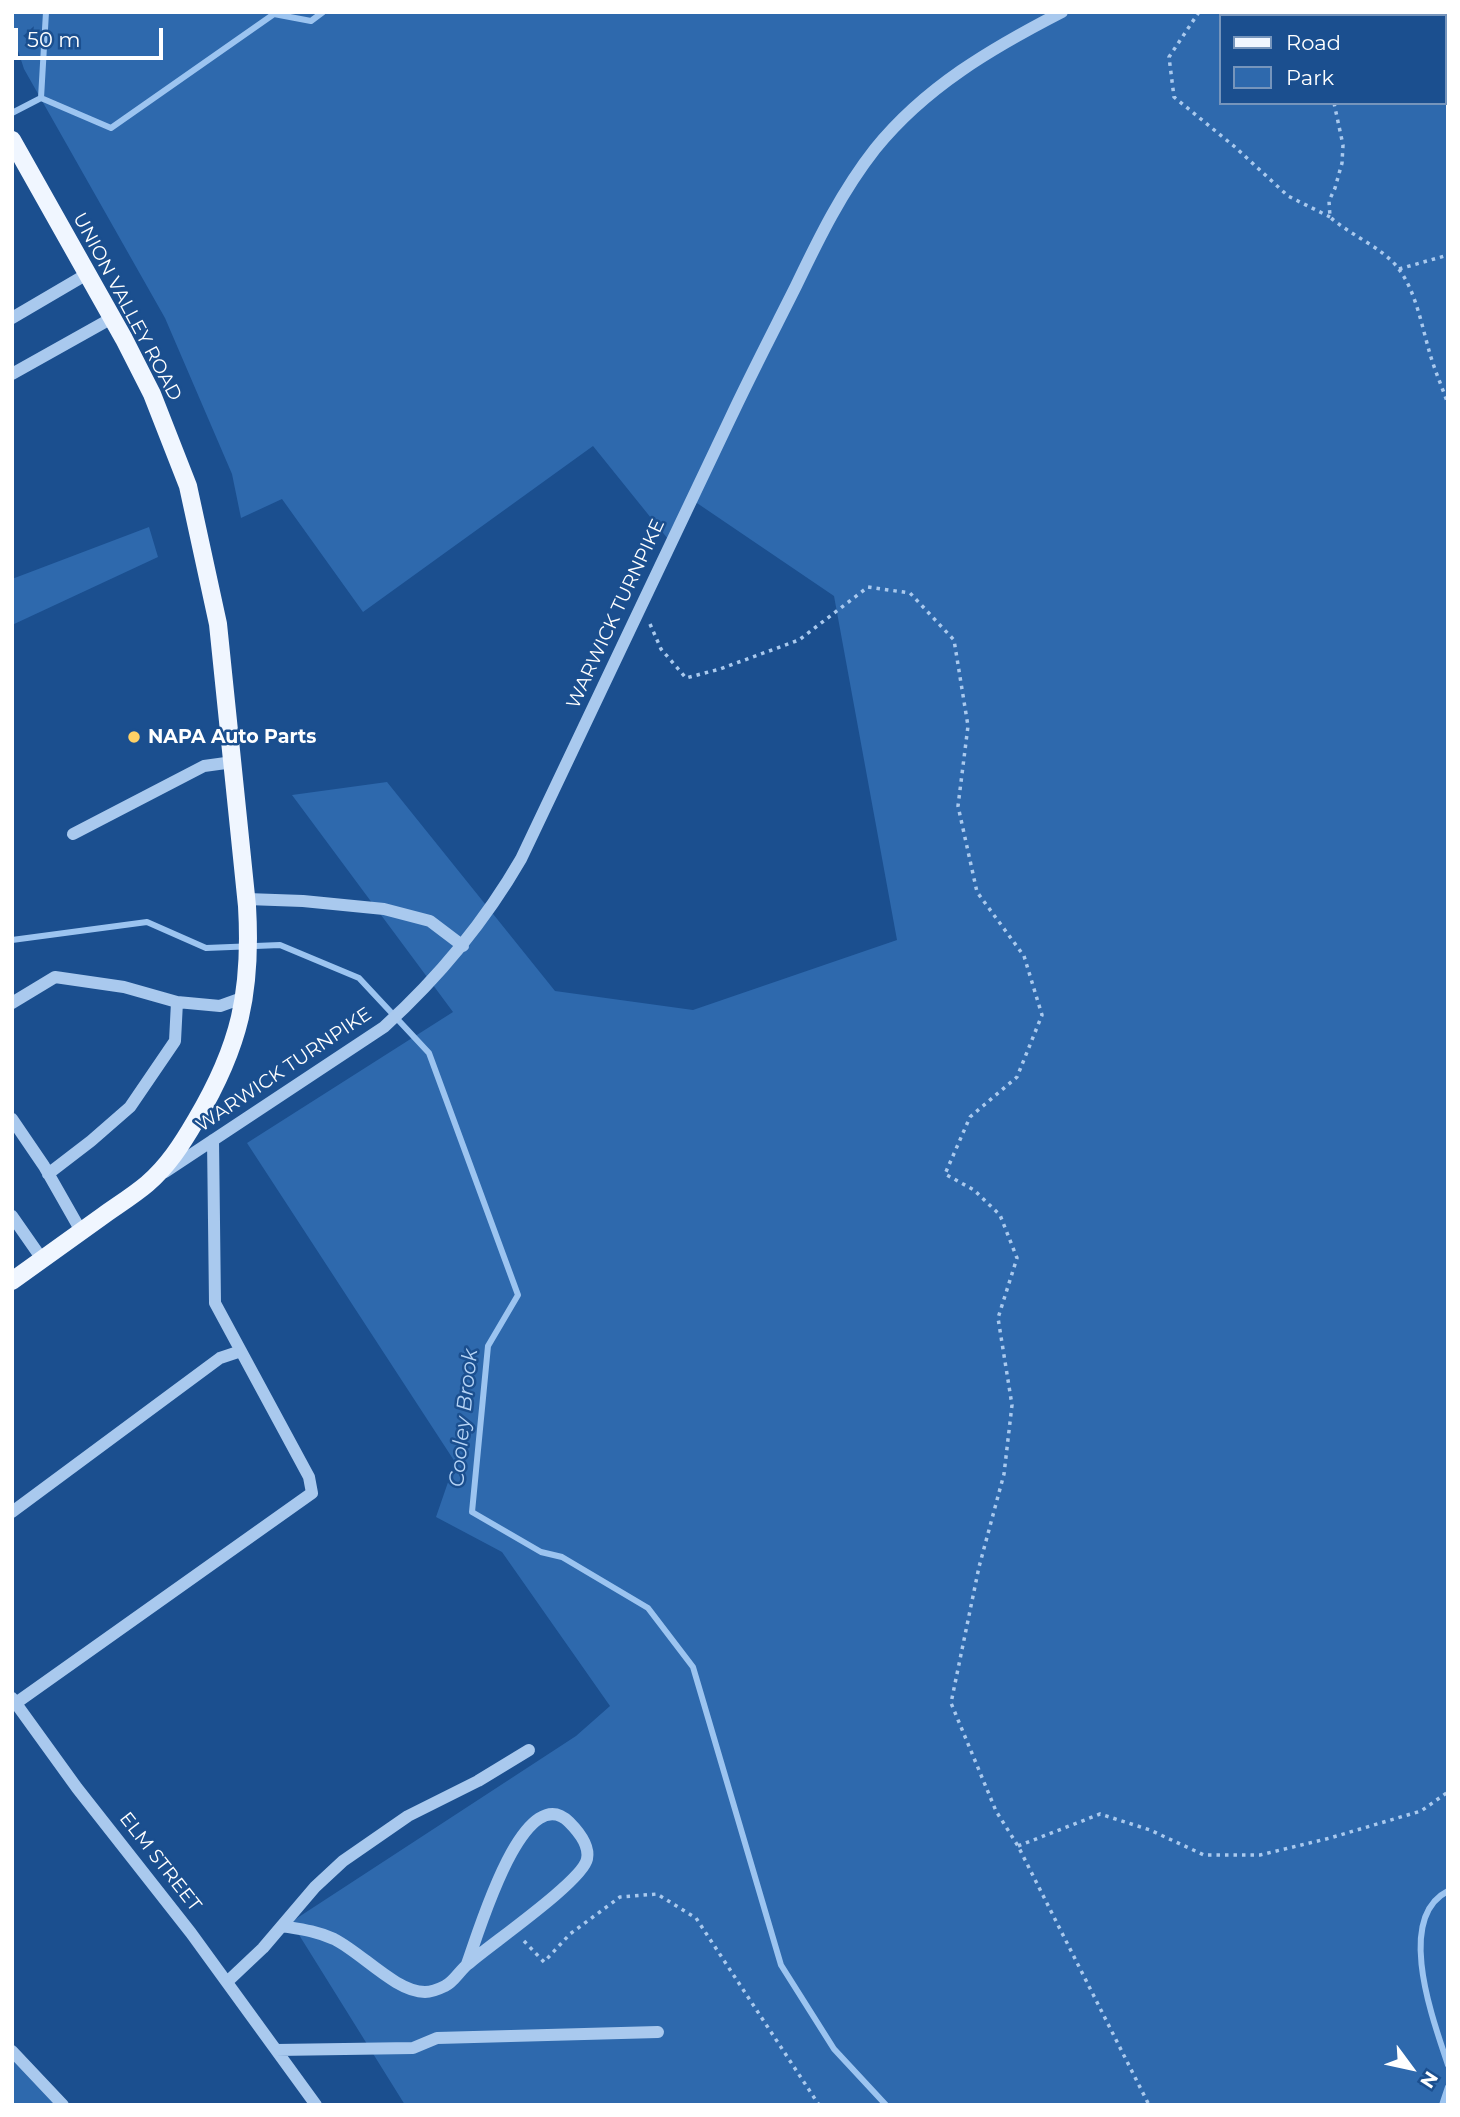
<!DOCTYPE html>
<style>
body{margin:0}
#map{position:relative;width:1460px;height:2117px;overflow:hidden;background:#1b4f8f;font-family:Montserrat,sans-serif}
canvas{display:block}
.frame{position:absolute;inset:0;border:14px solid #fff;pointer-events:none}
.legend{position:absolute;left:1219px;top:14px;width:228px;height:91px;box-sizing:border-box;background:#1b4f8f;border:2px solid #7695bc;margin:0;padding:9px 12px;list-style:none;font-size:21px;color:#fff}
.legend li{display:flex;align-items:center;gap:14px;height:35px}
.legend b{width:35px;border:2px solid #7695bc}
.north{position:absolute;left:1376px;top:2033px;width:70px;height:70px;-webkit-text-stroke:5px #1b4f8f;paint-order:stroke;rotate:123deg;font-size:19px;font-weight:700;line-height:28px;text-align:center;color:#fff}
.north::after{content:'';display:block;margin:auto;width:24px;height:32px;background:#fff;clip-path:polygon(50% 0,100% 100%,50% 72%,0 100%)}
.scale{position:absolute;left:14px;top:28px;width:149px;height:32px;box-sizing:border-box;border:4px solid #fff;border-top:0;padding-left:9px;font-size:21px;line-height:24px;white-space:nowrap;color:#fff;-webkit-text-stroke:5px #1b4f8f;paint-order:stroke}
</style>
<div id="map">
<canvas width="1460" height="2117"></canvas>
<div class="frame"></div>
<ul class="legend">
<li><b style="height:9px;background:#f0f6ff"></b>Road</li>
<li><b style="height:19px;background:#2e69ad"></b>Park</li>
</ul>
<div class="north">N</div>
<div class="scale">50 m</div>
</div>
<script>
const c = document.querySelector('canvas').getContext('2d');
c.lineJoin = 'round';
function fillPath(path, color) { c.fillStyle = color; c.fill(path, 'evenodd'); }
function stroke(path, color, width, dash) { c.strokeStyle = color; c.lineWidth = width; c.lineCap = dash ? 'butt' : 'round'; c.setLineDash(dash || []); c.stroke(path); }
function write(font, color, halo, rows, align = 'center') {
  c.font = font + ' Montserrat,sans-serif'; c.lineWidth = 5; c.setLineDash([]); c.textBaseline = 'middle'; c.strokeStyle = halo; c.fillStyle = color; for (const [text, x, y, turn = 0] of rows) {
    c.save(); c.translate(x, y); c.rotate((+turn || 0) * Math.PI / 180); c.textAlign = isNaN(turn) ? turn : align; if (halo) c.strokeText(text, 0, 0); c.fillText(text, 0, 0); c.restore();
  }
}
fillPath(new Path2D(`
 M 12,12 L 1448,12 L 1448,2105 L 405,2105 L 291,1922 L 576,1736 L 610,1706 L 502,1552 L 436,1517 L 455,1462 L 247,1143 L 453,1012 L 292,795 L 387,782 L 555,991 L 693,1010 L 897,940 L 834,596 L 691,499 L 672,544 L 593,446 L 363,612 L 282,499 L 241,518 L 232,474 L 165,318 L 24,69 L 12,32 ZM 1220,16 L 1444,16 L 1444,103 L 1220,103 Z
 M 149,527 L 158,557 L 12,625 L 12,579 Z
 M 12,2052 L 60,2105 L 12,2105 Z`), '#2e69ad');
stroke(new Path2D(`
 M 41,98 L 111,128 L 274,14 L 311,21 L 323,12
 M 12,113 L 41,98 L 46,12
 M 12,940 L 147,922 L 206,948 L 280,945 L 359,978 L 429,1053 L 518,1295 L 488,1346 L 472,1512 L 541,1552 L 562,1557 L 648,1608 L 693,1667 L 781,1965 L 834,2049 L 886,2105
 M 1448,1891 C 1394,1918 1434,2022 1448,2065
 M 1442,2105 L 1448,2087`), '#9cc4f0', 6);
stroke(new Path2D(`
 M 1199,12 L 1169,57 L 1174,97 L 1235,147 L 1288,196 L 1330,217
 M 1323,12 L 1324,16
 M 1334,103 L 1343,145 L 1342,163 L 1335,188 L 1329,201 L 1330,217 C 1350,235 1383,248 1398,268 C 1416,291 1422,327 1430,354 C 1435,371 1442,387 1448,404
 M 1399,269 L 1448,255
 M 650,624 L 661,649 L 686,678 L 720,669 L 799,640 L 868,587 L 910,593 L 954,640 L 968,726 L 958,806 L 977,892 L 1024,956 L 1042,1015 L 1017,1077 L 970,1117 L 945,1174 L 974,1190 L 1000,1215 L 1017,1258 L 998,1318 L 1012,1405 L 1004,1474 L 979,1567 L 951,1703 L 996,1811 L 1018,1846 L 1149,2105
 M 1018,1846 L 1100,1814 L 1150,1830 L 1204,1855 L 1260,1855 L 1330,1838 L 1421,1811 L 1448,1792
 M 524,1941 L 544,1962 L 570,1934 L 620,1897 L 657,1894 L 696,1918 L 819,2105`), '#a9c9ee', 3.5, [3.5, 5]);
stroke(new Path2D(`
 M 12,318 L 87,274
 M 12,374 L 112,318
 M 73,834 L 204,766 L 233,762
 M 247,899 L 303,901 L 384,909 L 430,921 L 463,946
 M 12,1003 L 55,977 L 124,987 L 177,1002 L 220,1006 L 245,997
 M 12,1119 L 44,1166 L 81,1231
 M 165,1172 L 384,1027 C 439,977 484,923 521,859 C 591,712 660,566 730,419 C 751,374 774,330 796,286 C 819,238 842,191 875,149 C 925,87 992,48 1062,12
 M 48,1174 L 91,1141 L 130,1107 L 175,1041 L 177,1002
 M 12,1216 L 42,1259
 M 12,1512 L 220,1358 L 241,1351
 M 12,1698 L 77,1788 L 191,1933 L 316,2105
 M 16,1703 L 312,1493 L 309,1477 L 215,1303 L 213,1140
 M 282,1926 C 300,1929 317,1931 334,1939 C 362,1953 396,1992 425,1992 C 431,1992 439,1989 445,1986 C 454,1982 460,1970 468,1964 C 488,1946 583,1881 587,1859 C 590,1845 578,1831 569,1822 C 523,1777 477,1938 467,1964
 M 227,1982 L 263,1948 L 315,1887 L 343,1861 L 408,1816 L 478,1781 L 529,1750
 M 276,2050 L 413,2048 L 437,2038 L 658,2032
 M 12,2051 L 63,2105`), '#a9c9ee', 12);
stroke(new Path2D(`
 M 12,140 L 124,339 L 152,394 L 188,486 L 218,624 L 247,906 C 252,992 240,1046 196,1120 C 182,1144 168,1166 147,1184 C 134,1195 118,1205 104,1215 C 73,1237 43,1259 12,1281`), '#f0f6ff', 18);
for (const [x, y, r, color] of [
 [134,737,7,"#ffd166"]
]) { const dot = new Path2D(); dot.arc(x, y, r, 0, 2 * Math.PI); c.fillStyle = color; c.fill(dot); stroke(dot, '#1b4f8f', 2.5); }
write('19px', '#fff', '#1b4f8f', [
 ["UNION VALLEY ROAD",127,307,62],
 ["WARWICK TURNPIKE",616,614,-65],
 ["WARWICK TURNPIKE",284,1070,-34],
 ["ELM STREET",160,1862,52]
]);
write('bold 19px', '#fff', '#1b4f8f', [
 ["NAPA Auto Parts",148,737]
], 'left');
write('italic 21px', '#b5d3f5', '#1b4f8f', [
 ["Cooley Brook",464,1418,-84]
]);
</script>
